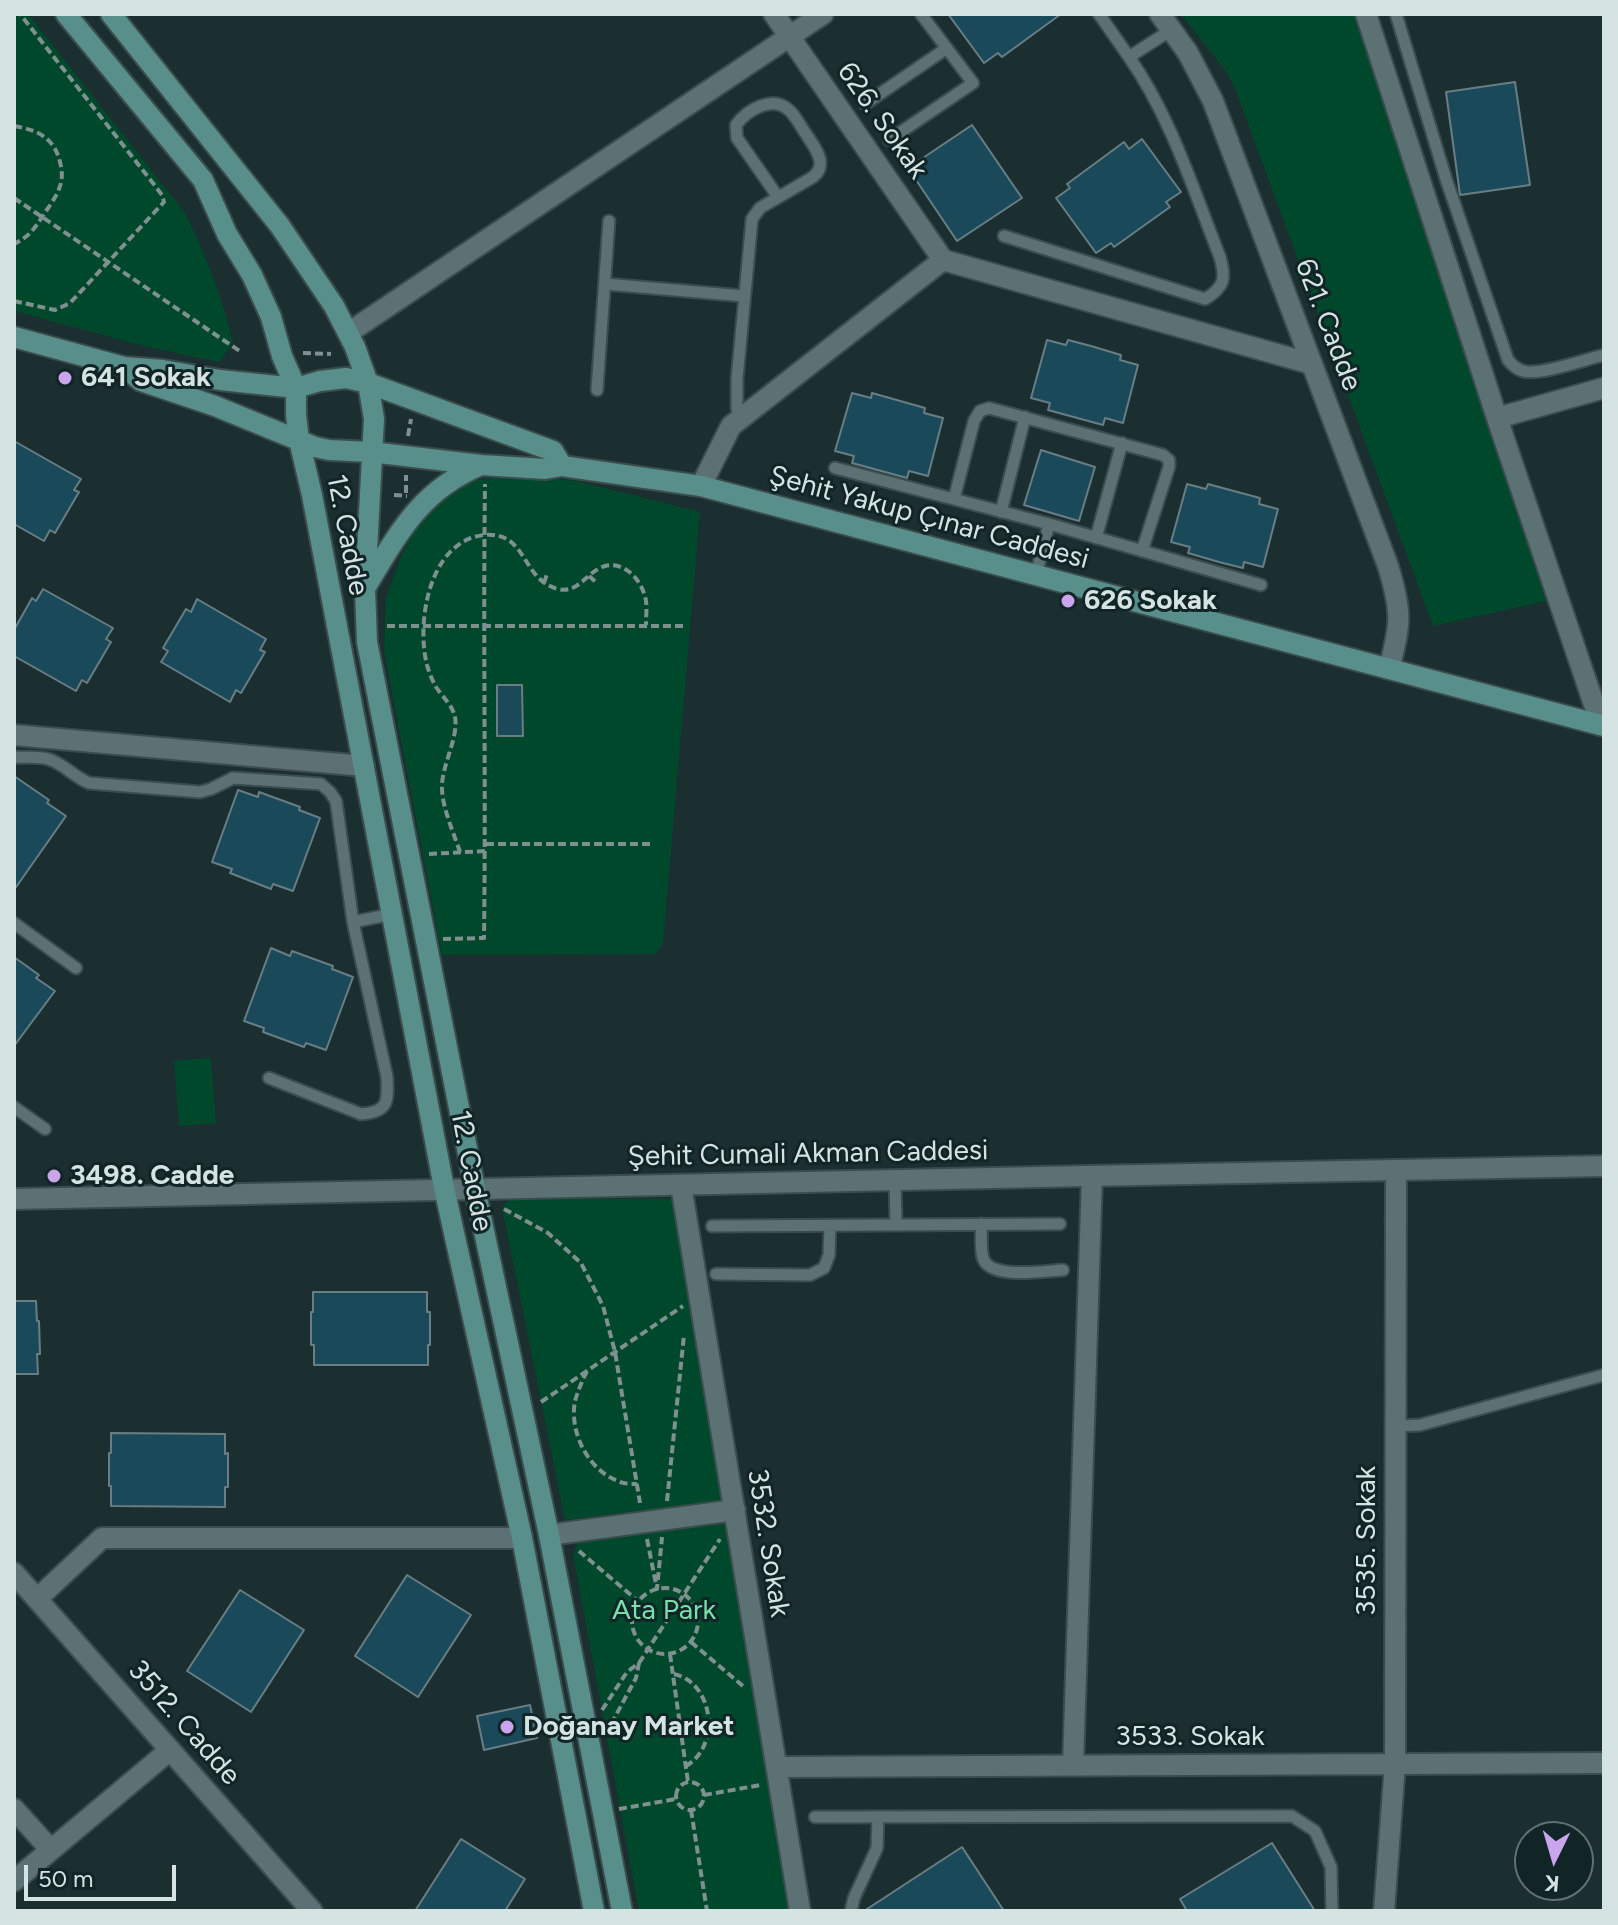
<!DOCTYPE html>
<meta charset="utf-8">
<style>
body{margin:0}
#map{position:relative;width:1618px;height:1925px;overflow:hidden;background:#1b2f30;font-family:Figtree,sans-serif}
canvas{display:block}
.frame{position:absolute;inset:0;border:16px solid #d6e3e3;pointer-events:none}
.north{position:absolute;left:1514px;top:1821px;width:80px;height:80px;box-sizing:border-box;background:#112526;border:2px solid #607172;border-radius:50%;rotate:185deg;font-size:22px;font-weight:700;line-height:32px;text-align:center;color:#d6e3e3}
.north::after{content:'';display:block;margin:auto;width:28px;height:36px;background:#c9a5ee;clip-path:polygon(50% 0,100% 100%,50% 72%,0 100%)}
.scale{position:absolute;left:24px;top:1865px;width:152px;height:36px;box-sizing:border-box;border:4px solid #d6e3e3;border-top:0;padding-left:10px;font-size:24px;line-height:28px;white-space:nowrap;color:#d6e3e3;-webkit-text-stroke:6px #112526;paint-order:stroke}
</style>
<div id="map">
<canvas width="1618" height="1925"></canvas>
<div class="frame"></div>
<div class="north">K</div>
<div class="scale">50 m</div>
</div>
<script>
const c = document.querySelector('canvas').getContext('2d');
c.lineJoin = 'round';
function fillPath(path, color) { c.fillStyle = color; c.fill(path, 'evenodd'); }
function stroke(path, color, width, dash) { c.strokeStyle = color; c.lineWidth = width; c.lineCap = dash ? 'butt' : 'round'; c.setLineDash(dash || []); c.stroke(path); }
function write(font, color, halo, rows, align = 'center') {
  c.font = font + ' Figtree,sans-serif'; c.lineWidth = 6; c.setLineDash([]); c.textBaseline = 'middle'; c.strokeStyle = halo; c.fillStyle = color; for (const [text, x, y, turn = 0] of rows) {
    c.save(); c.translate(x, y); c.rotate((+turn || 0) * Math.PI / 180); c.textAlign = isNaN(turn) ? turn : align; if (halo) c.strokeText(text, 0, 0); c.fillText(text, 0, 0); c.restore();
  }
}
fillPath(new Path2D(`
 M 14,14 L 28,14 L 185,213 C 206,255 222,297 233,343 L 219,362 L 144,346 L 14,311 Z
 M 1181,14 L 1356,14 L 1551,600 L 1433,626 L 1234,86 L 1225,70 Z
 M 520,475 L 576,481 L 700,512 L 663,944 L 655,954 L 442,955 L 384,651 L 386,598 L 402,554 L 422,516 L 446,492 L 478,480 Z
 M 211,1058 L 216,1123 L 179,1126 L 174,1061 Z
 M 512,1199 L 673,1199 L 724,1500 L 565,1520 L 502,1208 L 505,1203 Z
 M 721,1520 L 730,1526 L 791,1911 L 639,1911 L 573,1554 L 580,1539 Z`), '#00482c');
const building = new Path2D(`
 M 948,14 L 1061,14 L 1002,57 L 998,53 L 984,63 Z
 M 1515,82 L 1530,185 L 1460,195 L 1446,92 Z
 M 972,125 L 1022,198 L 957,241 L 908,168 Z
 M 1142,139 L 1181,192 L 1166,202 L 1170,207 L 1114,247 L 1111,243 L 1096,253 L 1056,198 L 1070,188 L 1067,184 L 1124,142 L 1129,149 Z
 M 1047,340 L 1066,345 L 1068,340 L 1091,346 L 1121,355 L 1120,360 L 1138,365 L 1123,423 L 1105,418 L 1103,425 L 1048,410 L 1050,403 L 1031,398 Z
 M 852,393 L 871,398 L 872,393 L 925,408 L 924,413 L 943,418 L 928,476 L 909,471 L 907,478 L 852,463 L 854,456 L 835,451 Z
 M 14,441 L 81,479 L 74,490 L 79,492 L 55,533 L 50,530 L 44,541 L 14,524 Z
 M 1041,450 L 1095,467 L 1079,521 L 1024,505 Z
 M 1187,484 L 1206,489 L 1208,484 L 1230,490 L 1260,498 L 1259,504 L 1278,509 L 1263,567 L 1244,562 L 1243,568 L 1219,562 L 1188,553 L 1190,547 L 1171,542 Z
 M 43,589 L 113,628 L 106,639 L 111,642 L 87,683 L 82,680 L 76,691 L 14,656 L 14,630 L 32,598 L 36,601 Z
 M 197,599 L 266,639 L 260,650 L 265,652 L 241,693 L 236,690 L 230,702 L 161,662 L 168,651 L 163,648 L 186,609 L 191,612 Z
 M 497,685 L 522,685 L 523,736 L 497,736 Z
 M 14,776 L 49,800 L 47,803 L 66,816 L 14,890 Z
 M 238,790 L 258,797 L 259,792 L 300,807 L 299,810 L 320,818 L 293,891 L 273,884 L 271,889 L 230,873 L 232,869 L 212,862 Z
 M 271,948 L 290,956 L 292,951 L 333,966 L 332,969 L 353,977 L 326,1050 L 306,1043 L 304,1047 L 263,1032 L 264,1028 L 244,1021 Z
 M 14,957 L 39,975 L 36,978 L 55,991 L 14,1046 Z
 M 313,1292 L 427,1292 L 427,1312 L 430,1312 L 430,1345 L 428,1345 L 428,1365 L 314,1365 L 314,1345 L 311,1345 L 311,1312 L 313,1312 Z
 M 14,1301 L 36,1301 L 37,1321 L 39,1321 L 40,1354 L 37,1354 L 38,1374 L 14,1374 Z
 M 111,1433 L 225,1434 L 225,1454 L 228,1453 L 228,1487 L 225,1487 L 225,1507 L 111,1506 L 111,1486 L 109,1486 L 109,1453 L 111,1453 Z
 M 407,1575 L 471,1615 L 418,1697 L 355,1656 Z
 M 240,1590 L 304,1630 L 251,1712 L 187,1671 Z
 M 530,1705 L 537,1738 L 484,1750 L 477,1716 Z
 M 461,1839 L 525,1879 L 505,1911 L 415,1911 Z
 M 1272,1843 L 1315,1911 L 1187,1911 L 1180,1899 Z
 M 962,1847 L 1004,1911 L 864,1911 Z`);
fillPath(building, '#1a4a5a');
stroke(building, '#697d84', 2);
const service = new Path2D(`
 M 1099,14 L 1129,57 L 1171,30
 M 1396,14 L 1446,179 L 1508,360 C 1512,365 1516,369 1523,371 C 1539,376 1586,359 1604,355
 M 865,104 L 947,48
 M 889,140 L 973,83 L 921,14
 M 1004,236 L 1205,299 C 1225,287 1226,278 1220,257 C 1193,189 1171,117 1129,57
 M 605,284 L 744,296
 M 597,390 L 609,221
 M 743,417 L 737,409 L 737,379 L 752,219 L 760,208 L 813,177 C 817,173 819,172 820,166 C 822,156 813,145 808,137 C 802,129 797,118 790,111 C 773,94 747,110 736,125 L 737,138 L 778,197
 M 835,468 L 1049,524 L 1261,585
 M 954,499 L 974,421 L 980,411 L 989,408 L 1163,455 L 1169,460 L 1169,467 L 1142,551
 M 1001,512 L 1025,417
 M 1096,538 L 1122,443
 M 1036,575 L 1049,524
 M 14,757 C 25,758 38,756 48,759 C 63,763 74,777 89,783 L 200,792 L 211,789 L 233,778 L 321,784 L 330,792 L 336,801 L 353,922 L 387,1077 C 388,1101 389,1112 361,1114 L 269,1078
 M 353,922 L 392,914
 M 14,923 L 76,968
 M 14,1107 L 45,1129
 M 895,1180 L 896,1224
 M 981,1224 C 982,1235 980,1248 983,1258 C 990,1280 1044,1271 1063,1270
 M 712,1226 L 1060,1224
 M 716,1274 L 810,1275 L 824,1268 L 829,1255 L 830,1226
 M 1395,1426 L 1420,1425 L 1604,1375
 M 815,1817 L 1292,1816 L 1315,1831 L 1331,1867 L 1332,1911
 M 851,1911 L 854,1898 L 877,1848 L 878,1817`);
const minor = new Path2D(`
 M 774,14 L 943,260
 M 1366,14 L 1497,418
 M 348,333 L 823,14
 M 701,486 L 731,426 L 943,260 L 1312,364
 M 1601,725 L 1497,418 L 1604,388
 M 14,735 L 364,766
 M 681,1185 L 800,1911
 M 549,1535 L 735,1510
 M 37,1599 L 102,1538 L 522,1538
 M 1073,1766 L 1092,1176
 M 777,1767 L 1604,1763
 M 14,1809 L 51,1850
 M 14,1881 L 170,1750
 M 1384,1911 L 1395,1764 L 1396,1170`);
const tertiary = new Path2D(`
 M 1160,14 L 1188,53 L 1213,101 L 1388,566 C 1402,612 1401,623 1389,669
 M 14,1199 C 544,1185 1074,1177 1604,1166
 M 14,1573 L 312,1911`);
const secondary = new Path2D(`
 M 66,14 L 203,180 L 227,234 L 252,275 L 271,317 L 282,356 L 296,388 L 296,415 L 299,440 L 312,495 L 444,1188 L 522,1538 L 594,1911
 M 111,14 L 280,226 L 334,306 L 355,347 L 368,383 L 374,419 L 365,589 L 367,642 L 475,1189 L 549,1535 L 622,1911
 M 14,337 L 124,367 L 163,370 L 220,380 L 296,388 L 320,381 L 346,378 L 368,383 L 553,451 L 562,466
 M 124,367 L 141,381 L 215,406 L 315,447 L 329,450 L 371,452 L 481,465 L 545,469 L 562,466 L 701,486 L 1604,726
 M 367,585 C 399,532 421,490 481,465`);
stroke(service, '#3b4c4d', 15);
stroke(minor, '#3b4c4d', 24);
stroke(tertiary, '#3b4c4d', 24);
stroke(secondary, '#3b4c4d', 24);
stroke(new Path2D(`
 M 14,126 C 37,130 54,137 60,162 C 62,170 63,178 60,186 C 57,196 50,205 44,214 C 35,228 29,237 14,244
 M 14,198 L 241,352
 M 14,301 L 55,310 L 70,303 L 164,202 L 162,195 L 156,187 L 20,14
 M 303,353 L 331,354
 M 408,436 L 411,419
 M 406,493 L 406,475
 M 331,495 L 345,495
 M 394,495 L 407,496
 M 589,576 L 597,583
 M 544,583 L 547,574
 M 387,626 L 684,626
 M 486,844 L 653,844
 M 460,852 C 454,834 442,807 442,788 C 441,767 459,737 455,717 C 453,706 442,696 436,687 C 432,680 429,672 427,665 C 416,622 429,541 484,535 C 528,531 521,580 558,589 C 579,594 587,571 605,566 C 626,561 643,582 646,601 C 647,609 646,618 646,625
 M 429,854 L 485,851
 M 443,939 L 484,938 C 486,787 483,635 485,484
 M 504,1209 L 548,1233 L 581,1263 L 603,1306 L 615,1352 L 640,1503
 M 587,1371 C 582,1381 578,1391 575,1401 C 569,1432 588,1470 618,1481 C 624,1484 631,1484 637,1484
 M 541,1402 L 683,1306
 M 667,1501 L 684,1335
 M 647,1539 L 657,1589 L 662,1537
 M 579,1551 L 638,1601
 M632 1621a33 33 0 1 1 66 0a33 33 0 1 1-66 0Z
 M 691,1642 L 744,1687
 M 670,1654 L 688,1782
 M 639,1663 L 720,1539
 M 674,1674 C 714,1683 721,1746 686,1766
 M 602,1710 L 627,1672 L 639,1663 L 636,1678 L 608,1730
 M676 1796a14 14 0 1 1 28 0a14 14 0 1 1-28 0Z
 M 704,1795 L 761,1785
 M 619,1809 L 676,1799
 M 691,1810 L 707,1911`), '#7f9090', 4, [8, 4]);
stroke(service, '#5b7173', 11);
stroke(minor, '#5b7173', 20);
stroke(tertiary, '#5b7173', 20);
stroke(secondary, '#598f8a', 20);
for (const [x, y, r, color] of [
 [65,378,8,"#c9a5ee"],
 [1068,601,8,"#c9a5ee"],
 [54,1176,8,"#c9a5ee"],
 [507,1727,8,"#c9a5ee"]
]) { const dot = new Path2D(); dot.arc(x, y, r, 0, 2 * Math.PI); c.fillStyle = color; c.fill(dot); stroke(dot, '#112526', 3); }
write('28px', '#d6e3e3', '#112526', [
 ["626. Sokak",882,121,55],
 ["621. Cadde",1328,325,69],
 ["Şehit Yakup Çınar Caddesi",929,518,15],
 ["12. Cadde",347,535,79],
 ["Şehit Cumali Akman Caddesi",808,1154,-1],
 ["12. Cadde",471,1171,79],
 ["3535. Sokak",1367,1541,-90],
 ["3532. Sokak",768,1543,81],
 ["3512. Cadde",184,1723,49],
 ["3533. Sokak",1190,1737]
]);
write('bold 28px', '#d6e3e3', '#112526', [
 ["641 Sokak",81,378],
 ["626 Sokak",1084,601],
 ["3498. Cadde",70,1176],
 ["Doğanay Market",523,1727]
], 'left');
write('28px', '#78e1ab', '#112526', [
 ["Ata Park",664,1611]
]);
</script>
